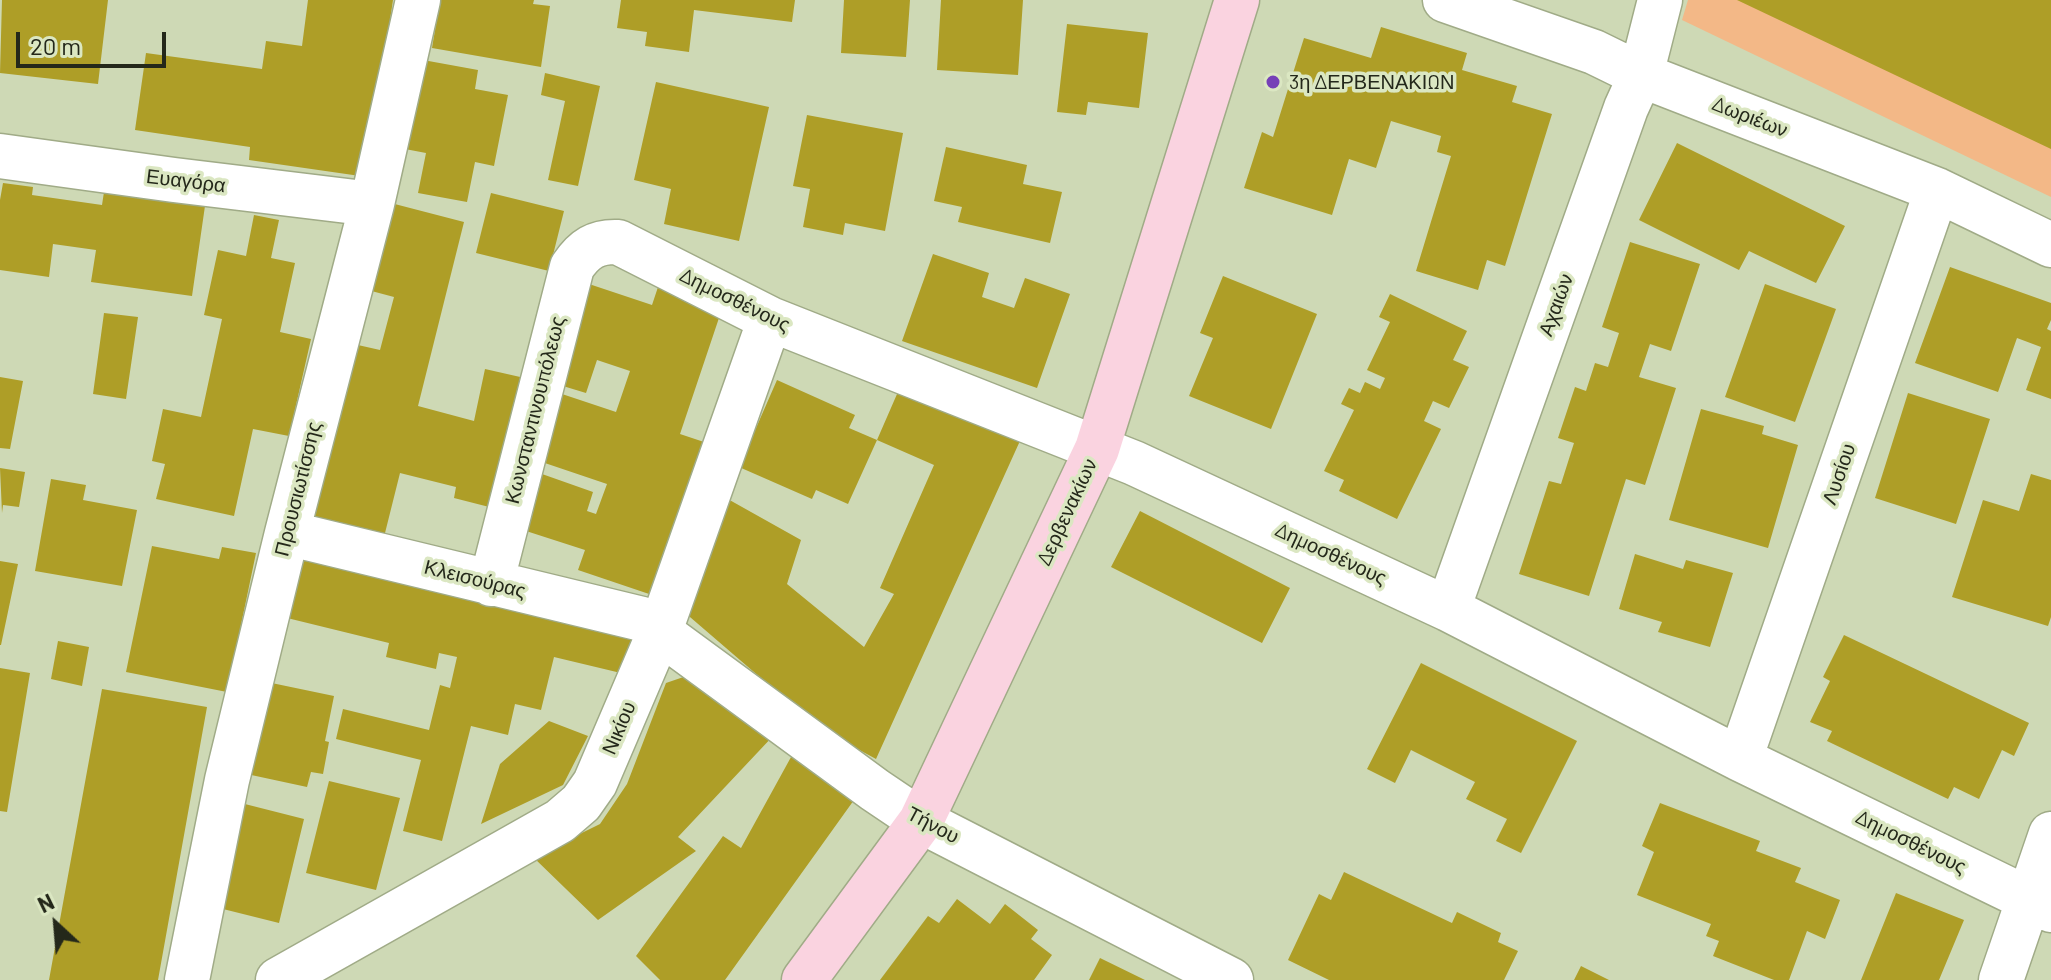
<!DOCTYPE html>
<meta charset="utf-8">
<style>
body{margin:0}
#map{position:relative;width:2051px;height:980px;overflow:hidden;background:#ced9b5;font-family:Barlow,sans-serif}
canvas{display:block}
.north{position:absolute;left:16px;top:884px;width:80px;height:80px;-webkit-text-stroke:6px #dbe7c2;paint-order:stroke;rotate:334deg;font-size:22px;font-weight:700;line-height:32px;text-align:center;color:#24281a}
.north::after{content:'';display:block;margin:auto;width:28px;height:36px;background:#24281a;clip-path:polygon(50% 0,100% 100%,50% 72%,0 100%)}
.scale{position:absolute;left:16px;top:32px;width:150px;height:36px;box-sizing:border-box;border:4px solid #24281a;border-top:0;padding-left:10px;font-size:24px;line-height:28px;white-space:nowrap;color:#24281a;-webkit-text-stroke:6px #dbe7c2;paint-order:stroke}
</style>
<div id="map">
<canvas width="2051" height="980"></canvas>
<div class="north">N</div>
<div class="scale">20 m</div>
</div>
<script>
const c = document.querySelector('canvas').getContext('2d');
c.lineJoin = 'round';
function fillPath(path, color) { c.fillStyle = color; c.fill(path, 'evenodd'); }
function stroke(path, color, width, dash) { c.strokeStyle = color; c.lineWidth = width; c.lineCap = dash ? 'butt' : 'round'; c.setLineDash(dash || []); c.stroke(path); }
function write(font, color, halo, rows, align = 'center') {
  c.font = font + ' Barlow,sans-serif'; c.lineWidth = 7; c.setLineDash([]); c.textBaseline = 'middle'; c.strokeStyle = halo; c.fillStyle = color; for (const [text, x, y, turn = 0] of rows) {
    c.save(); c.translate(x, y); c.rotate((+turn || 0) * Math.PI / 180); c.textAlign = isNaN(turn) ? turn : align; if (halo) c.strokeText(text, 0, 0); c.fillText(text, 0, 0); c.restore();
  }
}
fillPath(new Path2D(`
 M 1688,0 L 2051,0 L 2051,197 L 1682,20 Z`), '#f3b887');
fillPath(new Path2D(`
 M 2,0 L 108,0 L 98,84 L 0,73 Z
 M 308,0 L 393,0 L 367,177 L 249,160 L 250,147 L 135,130 L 146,53 L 262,69 L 266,41 L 302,46 Z
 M 440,0 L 534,0 L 533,4 L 550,6 L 541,67 L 432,48 Z
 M 621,0 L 795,0 L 792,22 L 694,10 L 689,52 L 645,46 L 647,32 L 617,28 Z
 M 844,0 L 910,0 L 906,57 L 841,53 Z
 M 941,0 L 1023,0 L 1018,75 L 937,70 Z
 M 1737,0 L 2051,0 L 2051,149 Z
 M 1067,24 L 1148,33 L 1139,108 L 1088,102 L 1086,115 L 1057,112 Z
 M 1381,27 L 1467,53 L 1462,70 L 1517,86 L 1512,102 L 1552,114 L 1505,266 L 1487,260 L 1478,290 L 1416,271 L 1451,156 L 1437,152 L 1441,136 L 1391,121 L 1376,168 L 1349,159 L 1332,215 L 1244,188 L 1262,132 L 1273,137 L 1304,38 L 1371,58 Z
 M 423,60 L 478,70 L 475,89 L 508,95 L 494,166 L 475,162 L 467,202 L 418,193 L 426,153 L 405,149 Z
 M 545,73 L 600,86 L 578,186 L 548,180 L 565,101 L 541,95 Z
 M 656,82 L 769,107 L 739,241 L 664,224 L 671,189 L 634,180 Z
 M 807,115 L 903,133 L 885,231 L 845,223 L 843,235 L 803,227 L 810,189 L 793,186 Z
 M 1677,143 L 1845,226 L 1816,283 L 1749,251 L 1739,270 L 1639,220 Z
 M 946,147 L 1027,165 L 1023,184 L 1062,192 L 1050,243 L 958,222 L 962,207 L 934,201 Z
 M 106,179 L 207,192 L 192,296 L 91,282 L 96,250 L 53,244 L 49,277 L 0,270 L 0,200 L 3,183 L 33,187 L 32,195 L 102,205 Z
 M 491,193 L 564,211 L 549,271 L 476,253 Z
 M 387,202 L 464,222 L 418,406 L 474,421 L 485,369 L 529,379 L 497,509 L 454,498 L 456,487 L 400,473 L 384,537 L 305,517 L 349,343 L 380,350 L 394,297 L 364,289 Z
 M 254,215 L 279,220 L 271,258 L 295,263 L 280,332 L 311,339 L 289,436 L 253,429 L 234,516 L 156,499 L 165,464 L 152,461 L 163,409 L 201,417 L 222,319 L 204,315 L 218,250 L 246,256 Z
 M 1630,242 L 1700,264 L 1671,351 L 1650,344 L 1639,377 L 1676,388 L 1645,485 L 1626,479 L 1589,596 L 1519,574 L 1549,481 L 1561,484 L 1574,443 L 1558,438 L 1575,387 L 1586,391 L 1595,363 L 1608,367 L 1619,333 L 1602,327 Z
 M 933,254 L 989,273 L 982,297 L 1014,308 L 1025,278 L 1070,294 L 1037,388 L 902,341 Z
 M 1950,267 L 2051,303 L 2051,320 L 2047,329 L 2051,331 L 2051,399 L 2026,390 L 2041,347 L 2017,338 L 1998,392 L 1915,363 Z
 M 1223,276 L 1317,314 L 1271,429 L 1189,396 L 1213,338 L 1200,333 Z
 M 586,283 L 652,305 L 659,284 L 723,306 L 680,434 L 707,443 L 655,596 L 578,570 L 585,550 L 523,530 L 542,474 L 593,492 L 587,511 L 596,514 L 607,484 L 533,459 L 556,392 L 616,412 L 630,371 L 597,360 L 586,393 L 553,383 Z
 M 1765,284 L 1836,309 L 1795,422 L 1725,397 Z
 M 1390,294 L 1467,331 L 1453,360 L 1469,367 L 1449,408 L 1433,401 L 1424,421 L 1441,429 L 1397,519 L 1339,491 L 1344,480 L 1324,471 L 1354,410 L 1341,404 L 1349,388 L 1360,393 L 1365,382 L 1380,389 L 1385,378 L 1367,370 L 1390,322 L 1379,317 Z
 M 104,313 L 138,317 L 126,399 L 93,394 Z
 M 0,377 L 23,381 L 10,449 L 0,448 Z
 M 904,378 L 1024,432 L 876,759 L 819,728 L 683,611 L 726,498 L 801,540 L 787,584 L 864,647 L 894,594 L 880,588 L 934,465 L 877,440 L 848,504 L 816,490 L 812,499 L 739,467 L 777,380 L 855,415 L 849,428 L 877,440 Z
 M 1908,393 L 1990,419 L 1956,524 L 1875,498 Z
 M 1701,409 L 1764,426 L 1762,434 L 1798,445 L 1768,548 L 1669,520 Z
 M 0,468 L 25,472 L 19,507 L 3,505 L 2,513 Z
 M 2031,474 L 2051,480 L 2051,617 L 2048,626 L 1952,597 L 1983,500 L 2019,511 Z
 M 51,479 L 86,485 L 83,500 L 137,510 L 122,586 L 35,571 Z
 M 1140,511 L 1290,588 L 1262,643 L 1111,567 Z
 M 296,544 L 637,627 L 625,674 L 554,657 L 541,710 L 515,704 L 508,735 L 471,726 L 442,841 L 403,831 L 421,760 L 336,739 L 343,709 L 429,730 L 440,685 L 450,688 L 457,657 L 439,653 L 436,669 L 386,657 L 389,643 L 279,616 Z
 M 152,546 L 219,559 L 222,547 L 256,553 L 227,692 L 126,672 Z
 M 1635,554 L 1683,569 L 1686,560 L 1733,573 L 1710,647 L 1658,632 L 1662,622 L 1619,609 Z
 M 0,561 L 18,564 L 1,645 L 0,645 Z
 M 1844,635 L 2029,723 L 2014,756 L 2002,750 L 1979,799 L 1954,787 L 1948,799 L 1827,741 L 1832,731 L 1810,722 L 1830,681 L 1823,677 Z
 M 58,641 L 89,647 L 82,686 L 51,679 Z
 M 1421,663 L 1577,741 L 1521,853 L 1496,841 L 1507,819 L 1466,799 L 1475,782 L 1411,750 L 1395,783 L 1367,769 Z
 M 0,668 L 30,673 L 7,812 L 0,811 Z
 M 701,671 L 774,735 L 678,837 L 696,851 L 598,920 L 533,857 L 600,824 L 627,784 L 666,683 Z
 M 262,681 L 334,696 L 325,741 L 329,742 L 323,774 L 311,772 L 307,787 L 242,773 Z
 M 102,689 L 207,707 L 158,980 L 49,980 Z
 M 549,721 L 588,736 L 563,785 L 481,824 L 500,764 Z
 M 796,748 L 854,800 L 725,980 L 660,980 L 636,956 L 723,836 L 741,848 Z
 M 329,781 L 400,798 L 376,890 L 306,873 Z
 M 237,802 L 304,819 L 279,923 L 211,906 Z
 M 1660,803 L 1760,841 L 1756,851 L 1801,868 L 1795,882 L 1840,900 L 1825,939 L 1807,931 L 1789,980 L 1774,980 L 1713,956 L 1719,941 L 1706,936 L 1711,924 L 1637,895 L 1654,852 L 1642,846 Z
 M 1344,872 L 1452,923 L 1457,912 L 1501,933 L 1498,942 L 1518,951 L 1504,980 L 1329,980 L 1288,960 L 1319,894 L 1331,900 Z
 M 1896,893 L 1964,920 L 1939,980 L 1861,980 Z
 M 957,899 L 990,924 L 1005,904 L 1038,930 L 1031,939 L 1052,955 L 1034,980 L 880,980 L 928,916 L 939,923 Z
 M 1100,958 L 1145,980 L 1089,980 Z
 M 1581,966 L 1609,980 L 1574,980 Z`), '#ae9e27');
const street = new Path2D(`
 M 1445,0 L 1594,52 L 1641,75 L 1937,190 L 2051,245
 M 0,156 L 174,180 L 372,204
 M 287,533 L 642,619 L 875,790 L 921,821 L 1231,980
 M 491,584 L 572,267 C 584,249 596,241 618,242 L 770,319 L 1134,463 L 1448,609 L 1740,759 L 2051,910
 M 1448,609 L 1626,108 L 1641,75 L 1660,0
 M 1740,759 L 1937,190
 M 187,980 L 227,780 L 287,533 L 372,204 L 418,0
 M 278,980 L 560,821 L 581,803 L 595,783 L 660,631 L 770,319
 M 2001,980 L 2051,834`);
const secondary = new Path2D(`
 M 804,980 L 921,821 L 1097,449 L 1237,0`);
stroke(street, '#a0ab87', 47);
stroke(secondary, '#a0ab87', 47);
stroke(street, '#fff', 44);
stroke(secondary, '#fad3e0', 44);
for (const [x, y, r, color] of [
 [1273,82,8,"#7640b7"]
]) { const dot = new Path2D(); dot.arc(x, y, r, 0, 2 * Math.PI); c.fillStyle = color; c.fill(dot); stroke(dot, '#dbe7c2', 3); }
write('20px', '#24281a', '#dbe7c2', [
 ["3η ΔΕΡΒΕΝΑΚΙΩΝ",1289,82]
], 'left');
write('20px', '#24281a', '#dbe7c2', [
 ["Δωριέων",1750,117,21],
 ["Ευαγόρα",186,181,7],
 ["Δημοσθένους",735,300,26],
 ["Αχαιών",1556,305,-70],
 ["Κωνσταντινουπόλεως",535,410,-76],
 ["Λυσίου",1839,474,-71],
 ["Προυσιωτίσσης",298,489,-76],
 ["Δερβενακίων",1067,512,-65],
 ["Δημοσθένους",1331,554,25],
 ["Κλεισούρας",475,579,14],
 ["Νικίου",619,728,-67],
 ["Τήνου",933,825,28],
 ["Δημοσθένους",1911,842,26]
]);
</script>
